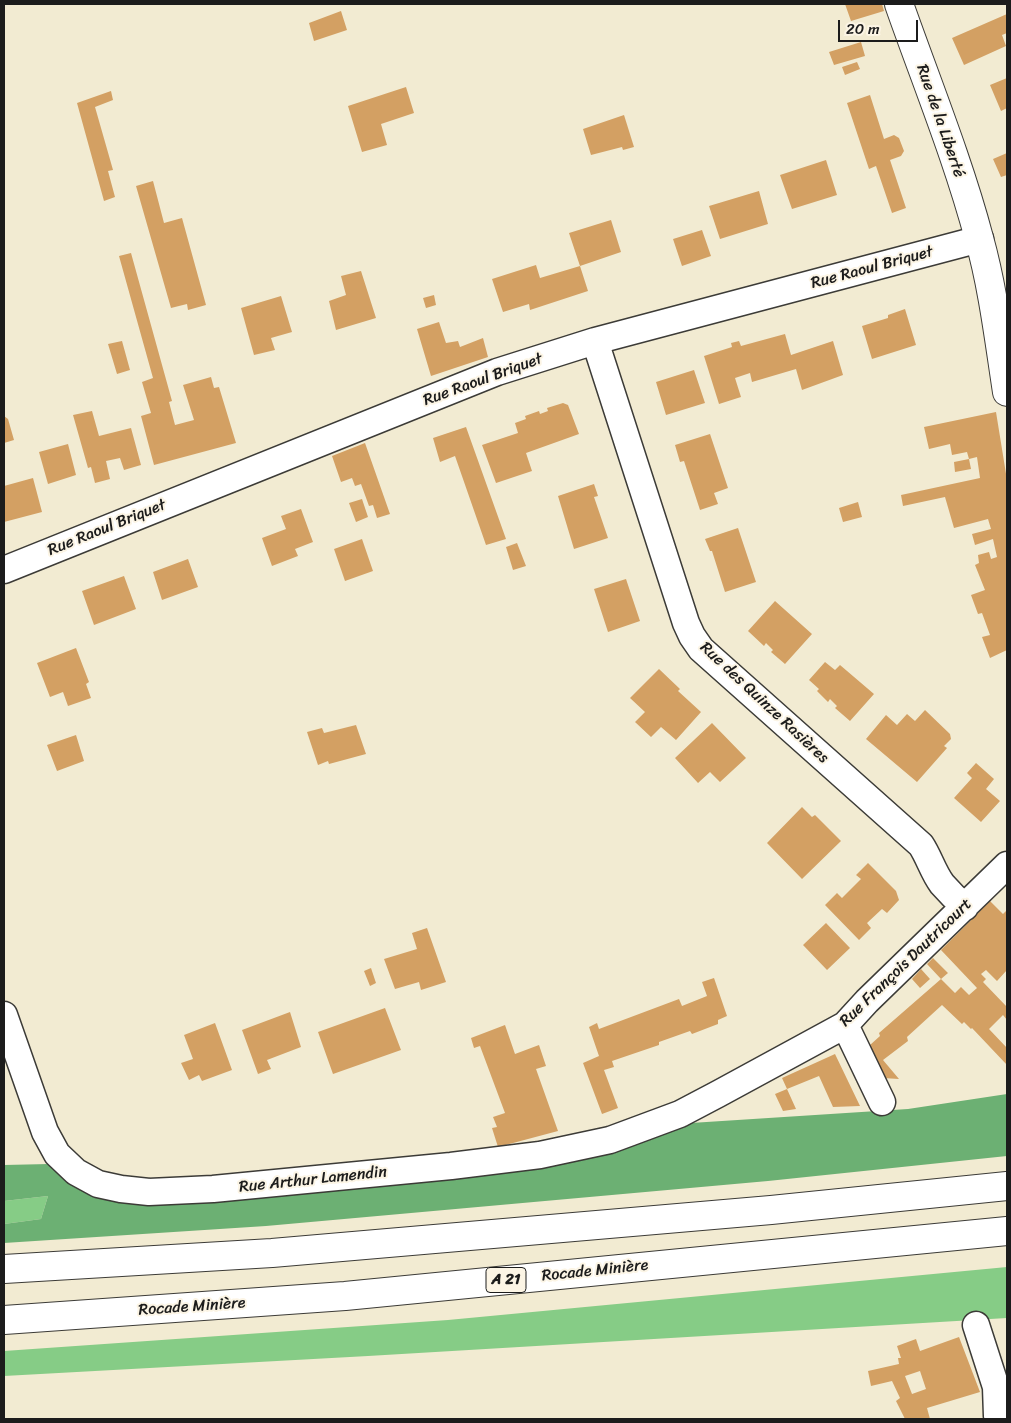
<!DOCTYPE html>
<meta charset="utf-8">
<style>
body{margin:0}
#map{position:relative;width:1011px;height:1423px;overflow:hidden;background:#f2ebd2;font-family:Sriracha,sans-serif}
canvas{display:block}
.frame{position:absolute;inset:0;border:5px solid #1c1c1c;pointer-events:none}
.scale{position:absolute;left:838px;top:20px;width:80px;height:22px;box-sizing:border-box;border:2px solid #1c1c1c;border-top:0;padding-left:6px;font-size:15px;line-height:18px;white-space:nowrap;color:#1c1c1c;-webkit-text-stroke:4px #fcf5e5;paint-order:stroke}
</style>
<div id="map">
<canvas width="1011" height="1423"></canvas>
<div class="frame"></div>
<div class="scale">20 m</div>
</div>
<script>
const c = document.querySelector('canvas').getContext('2d');
c.lineJoin = 'round';
function fillPath(path, color) { c.fillStyle = color; c.fill(path, 'evenodd'); }
function stroke(path, color, width, dash) { c.strokeStyle = color; c.lineWidth = width; c.lineCap = dash ? 'butt' : 'round'; c.setLineDash(dash || []); c.stroke(path); }
function write(font, color, halo, rows, align = 'center') {
  c.font = font + ' Sriracha,sans-serif'; c.lineWidth = 4; c.setLineDash([]); c.textBaseline = 'middle'; c.strokeStyle = halo; c.fillStyle = color; for (const [text, x, y, turn = 0] of rows) {
    c.save(); c.translate(x, y); c.rotate((+turn || 0) * Math.PI / 180); c.textAlign = isNaN(turn) ? turn : align; if (halo) c.strokeText(text, 0, 0); c.fillText(text, 0, 0); c.restore();
  }
}
fillPath(new Path2D(`
 M 48,1196 L 41,1219 L 4,1224 L 4,1201 Z
 M 1007,1267 L 1007,1318 L 368,1356 L 4,1376 L 4,1351 L 448,1320 Z`), '#86cc86');
fillPath(new Path2D(`
 M 1007,1094 L 1007,1156 L 768,1181 L 266,1226 L 4,1243 L 4,1224 L 41,1219 L 48,1196 L 4,1201 L 4,1165 L 49,1164 L 81,1185 L 611,1152 L 691,1123 L 908,1109 Z`), '#6cb073');
fillPath(new Path2D(`
 M 845,4 L 882,4 L 884,11 L 851,21 Z
 M 341,11 L 347,30 L 314,41 L 309,23 Z
 M 1007,14 L 1007,33 L 1002,35 L 1006,46 L 964,65 L 952,38 Z
 M 861,42 L 865,56 L 834,65 L 829,52 Z
 M 857,62 L 860,69 L 845,75 L 842,67 Z
 M 1007,78 L 1007,108 L 1001,111 L 990,85 Z
 M 406,87 L 414,113 L 381,124 L 387,145 L 362,152 L 348,106 Z
 M 111,91 L 113,100 L 95,107 L 113,170 L 108,171 L 115,197 L 104,201 L 77,103 Z
 M 870,95 L 884,139 L 894,135 L 899,138 L 904,151 L 901,156 L 890,160 L 906,208 L 892,213 L 876,166 L 869,169 L 847,103 Z
 M 624,115 L 634,147 L 623,150 L 622,147 L 591,155 L 583,129 Z
 M 1007,153 L 1007,175 L 1001,177 L 993,159 Z
 M 826,160 L 837,195 L 792,209 L 780,175 Z
 M 153,181 L 164,223 L 182,218 L 206,305 L 188,310 L 187,304 L 171,308 L 136,186 Z
 M 759,191 L 768,224 L 720,239 L 709,206 Z
 M 611,220 L 621,252 L 580,266 L 569,233 Z
 M 702,230 L 711,256 L 682,266 L 673,239 Z
 M 131,253 L 172,401 L 169,402 L 175,425 L 194,420 L 183,385 L 211,377 L 214,388 L 219,387 L 236,443 L 154,465 L 141,416 L 151,413 L 142,382 L 153,378 L 119,256 Z
 M 536,265 L 540,278 L 580,266 L 588,291 L 530,310 L 529,304 L 503,312 L 492,279 Z
 M 361,271 L 376,318 L 336,330 L 329,301 L 346,295 L 341,276 Z
 M 434,295 L 436,305 L 426,308 L 423,298 Z
 M 281,296 L 292,332 L 271,338 L 275,350 L 254,355 L 241,308 Z
 M 905,309 L 916,345 L 872,359 L 862,326 L 888,318 L 888,315 Z
 M 439,322 L 446,343 L 458,341 L 460,347 L 483,338 L 488,357 L 431,376 L 417,329 Z
 M 785,334 L 791,355 L 833,341 L 843,375 L 802,390 L 796,369 L 752,382 L 750,373 L 735,378 L 741,397 L 719,404 L 704,356 L 732,347 L 731,343 L 739,341 L 741,346 Z
 M 122,341 L 130,370 L 117,374 L 108,344 Z
 M 694,370 L 705,403 L 666,415 L 656,382 Z
 M 563,403 L 568,405 L 579,434 L 526,453 L 532,471 L 496,483 L 482,445 L 518,433 L 515,423 L 526,419 L 525,416 L 539,411 L 540,414 L 548,411 L 547,408 Z
 M 92,411 L 99,436 L 131,428 L 141,465 L 124,470 L 120,458 L 106,461 L 110,479 L 95,483 L 91,467 L 88,468 L 73,415 Z
 M 996,412 L 1007,480 L 1007,650 L 990,658 L 982,637 L 990,635 L 982,613 L 978,614 L 971,595 L 985,590 L 975,565 L 979,563 L 978,555 L 989,552 L 991,559 L 997,557 L 993,539 L 975,545 L 972,534 L 991,529 L 988,519 L 954,528 L 945,497 L 903,506 L 901,495 L 980,478 L 977,457 L 969,459 L 967,452 L 952,455 L 950,444 L 929,449 L 924,427 Z
 M 4,416 L 8,419 L 14,440 L 4,443 Z
 M 466,427 L 506,539 L 486,545 L 455,456 L 440,462 L 433,438 Z
 M 710,434 L 728,488 L 714,493 L 718,504 L 700,510 L 684,461 L 680,462 L 675,445 Z
 M 365,443 L 390,514 L 377,518 L 373,505 L 369,506 L 361,484 L 355,486 L 352,478 L 341,482 L 332,456 Z
 M 68,444 L 76,475 L 48,484 L 39,452 Z
 M 969,459 L 971,469 L 955,472 L 954,462 Z
 M 33,478 L 42,512 L 4,522 L 4,486 Z
 M 594,484 L 598,496 L 594,497 L 608,538 L 574,549 L 558,496 Z
 M 362,499 L 368,517 L 356,522 L 349,503 Z
 M 858,502 L 862,517 L 843,522 L 839,508 Z
 M 301,509 L 313,542 L 295,549 L 298,556 L 272,566 L 262,538 L 286,529 L 281,516 Z
 M 738,528 L 756,582 L 725,592 L 712,551 L 710,551 L 705,539 Z
 M 362,539 L 373,571 L 345,581 L 334,549 Z
 M 517,543 L 526,566 L 513,570 L 506,547 Z
 M 188,559 L 198,587 L 162,600 L 153,572 Z
 M 124,576 L 136,609 L 94,625 L 82,591 Z
 M 626,579 L 640,621 L 608,632 L 594,589 Z
 M 775,601 L 812,634 L 785,664 L 771,652 L 773,650 L 766,643 L 764,646 L 748,631 Z
 M 76,648 L 89,682 L 86,684 L 91,698 L 68,706 L 63,692 L 50,697 L 37,663 Z
 M 825,662 L 835,670 L 840,665 L 874,694 L 850,721 L 835,708 L 837,706 L 830,699 L 828,702 L 817,691 L 819,689 L 809,680 Z
 M 659,669 L 680,689 L 678,691 L 701,712 L 676,740 L 661,727 L 651,737 L 635,722 L 645,712 L 630,698 Z
 M 925,710 L 950,734 L 951,739 L 944,746 L 947,748 L 917,782 L 866,739 L 886,715 L 897,725 L 907,714 L 915,721 Z
 M 712,723 L 746,758 L 720,782 L 710,772 L 698,783 L 675,758 Z
 M 356,725 L 366,754 L 329,764 L 328,761 L 318,765 L 307,732 L 322,728 L 324,733 Z
 M 76,735 L 84,761 L 57,771 L 47,745 Z
 M 976,763 L 994,779 L 986,789 L 1000,801 L 981,822 L 954,798 L 972,778 L 967,773 Z
 M 802,807 L 812,817 L 815,815 L 841,841 L 802,879 L 767,843 Z
 M 868,863 L 896,891 L 899,900 L 887,913 L 882,909 L 867,923 L 871,928 L 859,940 L 825,905 L 837,893 L 842,898 L 861,879 L 856,875 Z
 M 990,901 L 1003,914 L 1007,910 L 1007,970 L 997,981 L 986,970 L 981,974 L 986,979 L 983,982 L 1007,1007 L 1007,1020 L 1003,1015 L 989,1029 L 1007,1048 L 1007,1065 L 972,1028 L 971,1029 L 964,1022 L 962,1024 L 942,1005 L 907,1037 L 908,1041 L 883,1060 L 899,1079 L 883,1078 L 870,1045 L 880,1036 L 879,1033 L 941,979 L 955,993 L 961,987 L 969,995 L 977,988 L 941,950 Z
 M 826,923 L 850,948 L 827,970 L 803,945 Z
 M 427,928 L 446,982 L 421,990 L 419,982 L 395,989 L 384,959 L 417,949 L 412,933 Z
 M 933,958 L 948,973 L 941,979 L 927,964 Z
 M 371,968 L 376,983 L 370,986 L 364,971 Z
 M 921,969 L 930,979 L 920,988 L 912,979 Z
 M 714,978 L 727,1016 L 718,1020 L 718,1024 L 692,1034 L 690,1031 L 659,1042 L 659,1045 L 612,1061 L 614,1067 L 604,1070 L 618,1108 L 602,1114 L 583,1063 L 599,1056 L 589,1027 L 597,1023 L 599,1029 L 679,999 L 682,1006 L 707,996 L 702,982 Z
 M 385,1008 L 401,1050 L 333,1074 L 318,1032 Z
 M 290,1012 L 301,1047 L 267,1060 L 271,1069 L 258,1074 L 242,1030 Z
 M 215,1023 L 232,1070 L 202,1081 L 199,1075 L 189,1080 L 181,1063 L 193,1059 L 184,1035 Z
 M 505,1025 L 515,1054 L 539,1045 L 546,1066 L 536,1069 L 558,1131 L 498,1147 L 492,1128 L 497,1127 L 493,1117 L 505,1113 L 480,1046 L 474,1048 L 471,1038 Z
 M 835,1054 L 860,1106 L 833,1107 L 819,1076 L 787,1089 L 782,1078 Z
 M 787,1089 L 796,1109 L 783,1111 L 775,1094 Z
 M 959,1337 L 980,1392 L 927,1408 L 930,1419 L 905,1419 L 896,1401 L 900,1398 L 892,1381 L 871,1386 L 868,1371 L 899,1364 L 898,1358 L 901,1358 L 897,1346 L 916,1339 L 920,1351 ZM 920,1371 L 926,1389 L 912,1394 L 905,1376 Z`), '#d3a063');
const minor = new Path2D(`
 M 595,341 L 686,623 L 692,636 L 701,649 L 921,845 C 929,857 933,872 942,884 C 949,892 957,900 965,907
 M 4,570 L 497,372 L 595,341 L 980,239
 M 4,1015 L 45,1132 L 57,1154 L 76,1172 L 98,1184 L 121,1189 L 149,1192 L 213,1189 L 451,1166 L 540,1155 L 610,1140 L 680,1114 L 718,1094 L 845,1025 L 867,1001 L 1007,865
 M 845,1025 L 882,1102
 M 976,1325 L 996,1387 L 997,1416 L 999,1419`);
const tertiary = new Path2D(`
 M 899,4 C 926,81 958,159 979,238 C 993,288 999,340 1007,392`);
const motorway = new Path2D(`
 M 4,1269 L 272,1253 L 771,1210 L 1007,1186
 M 4,1320 L 345,1296 L 1007,1231`);
stroke(minor, '#3c3b37', 29);
stroke(tertiary, '#3c3b37', 30);
stroke(motorway, '#3c3b37', 30);
stroke(minor, '#fff', 26);
stroke(tertiary, '#fff', 28);
stroke(motorway, '#fff', 28);
for (const [x, y, w] of [
 [506,1280,40]
]) { const box = new Path2D(); box.roundRect(x - w / 2, y - 12.5, w, 25, 4); c.fillStyle = '#fcf5e5'; c.fill(box); stroke(box, '#1c1c1c', 1); }
write('bold 15px', '#1c1c1c', null, [
 ["A 21",506,1280]
]);
write('16px', '#1c1c1c', '#fcf5e5', [
 ["Rue de la Liberté",940,121,71],
 ["Rue Raoul Briquet",872,268,-15],
 ["Rue Raoul Briquet",483,380,-20],
 ["Rue Raoul Briquet",107,528,-22],
 ["Rue des Quinze Rasières",764,703,43],
 ["Rue François Dautricourt",906,963,-44],
 ["Rue Arthur Lamendin",313,1180,-6],
 ["Rocade Minière",595,1271,-6],
 ["Rocade Minière",192,1307,-4]
]);
</script>
